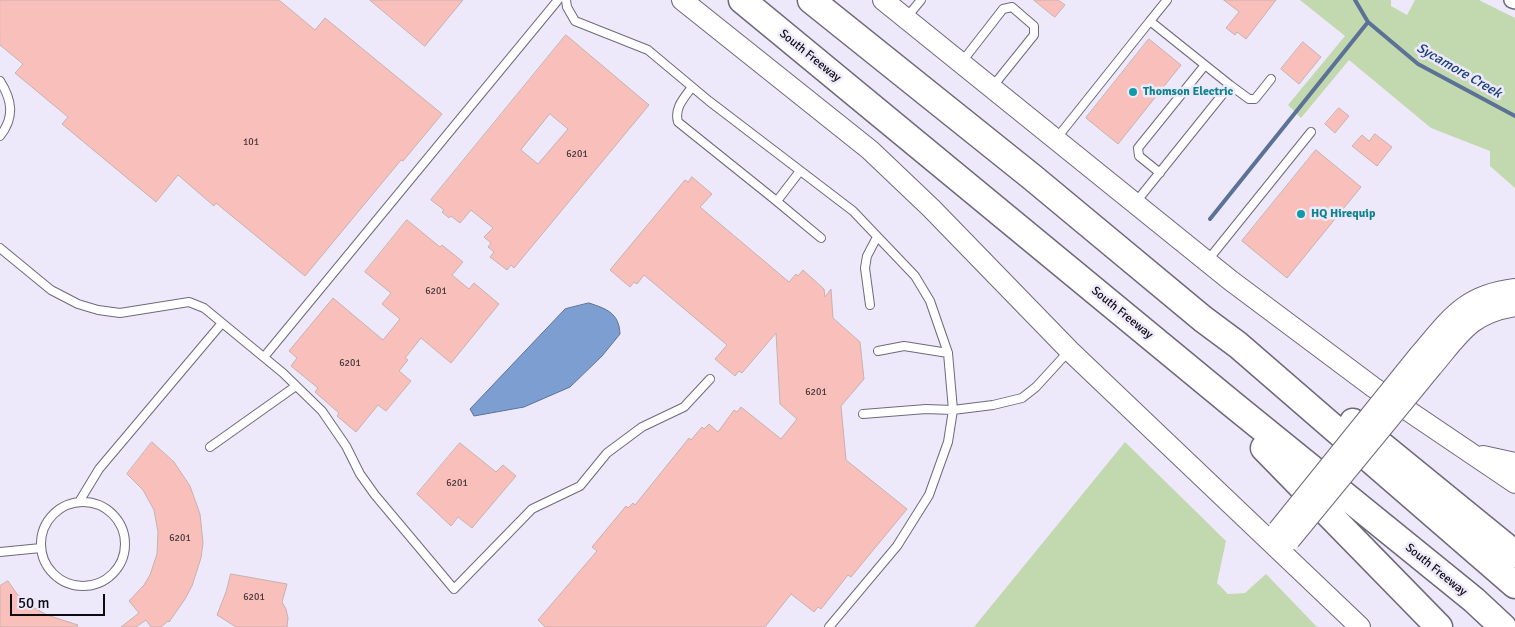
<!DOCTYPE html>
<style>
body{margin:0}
#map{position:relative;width:1515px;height:627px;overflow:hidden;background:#eee9fa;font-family:Signika,sans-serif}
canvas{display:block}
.scale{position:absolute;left:10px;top:594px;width:95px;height:22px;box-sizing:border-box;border:2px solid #0c0b10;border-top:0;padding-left:6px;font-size:15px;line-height:18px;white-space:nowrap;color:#0c0b10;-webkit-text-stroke:4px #eee9fa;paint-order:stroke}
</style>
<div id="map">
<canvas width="1515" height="627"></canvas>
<div class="scale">50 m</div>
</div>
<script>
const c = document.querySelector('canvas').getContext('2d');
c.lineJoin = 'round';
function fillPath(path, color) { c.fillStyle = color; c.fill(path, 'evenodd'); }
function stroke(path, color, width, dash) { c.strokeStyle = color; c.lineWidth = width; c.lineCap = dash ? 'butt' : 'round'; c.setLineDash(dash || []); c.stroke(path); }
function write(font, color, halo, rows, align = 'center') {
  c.font = font + ' Signika,sans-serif'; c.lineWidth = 5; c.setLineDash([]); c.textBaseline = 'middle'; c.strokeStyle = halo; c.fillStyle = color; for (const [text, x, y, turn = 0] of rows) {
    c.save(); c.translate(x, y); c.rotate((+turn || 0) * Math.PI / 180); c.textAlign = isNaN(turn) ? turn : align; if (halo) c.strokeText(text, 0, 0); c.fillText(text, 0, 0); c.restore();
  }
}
fillPath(new Path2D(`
 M 1300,0 L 1391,0 L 1391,6 L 1407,15 L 1415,0 L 1479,0 L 1515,18 L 1515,188 L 1490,166 L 1490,151 L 1431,128 L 1349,60 L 1301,118 L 1288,105 L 1345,36 Z
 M 1125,442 L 1226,541 L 1217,583 L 1228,594 L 1245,593 L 1266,574 L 1317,627 L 974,627 Z`), '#c2d8af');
const water = new Path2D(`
 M 589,303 C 607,309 619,313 620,334 L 602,356 L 570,387 L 524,407 L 474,416 L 470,409 L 565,309 Z`);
fillPath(water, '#7d9ed0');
stroke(water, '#5b7296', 1);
stroke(new Path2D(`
 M 1355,0 L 1368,22 L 1418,64 L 1515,116
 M 1210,219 L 1368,22`), '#5b7296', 4);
const building = new Path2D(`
 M 0,0 L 279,0 L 315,30 L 325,18 L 442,114 L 403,161 L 401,160 L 305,276 L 216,203 L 214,206 L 178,175 L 156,202 L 62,124 L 68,117 L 15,73 L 23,64 L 0,45 Z
 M 370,0 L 463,0 L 425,46 Z
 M 1034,0 L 1058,0 L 1065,5 L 1055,17 Z
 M 1224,0 L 1276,0 L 1246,39 L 1237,32 L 1235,35 L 1226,28 L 1239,12 Z
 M 566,35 L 649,105 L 514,268 L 511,265 L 507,270 L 490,257 L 494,252 L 488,247 L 491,243 L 484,237 L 493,228 L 471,210 L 460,223 L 451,216 L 449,218 L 442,212 L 444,210 L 431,200 ZM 550,114 L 568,129 L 538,164 L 521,150 Z
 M 1149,39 L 1181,65 L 1118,144 L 1086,118 Z
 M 1303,42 L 1321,57 L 1299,84 L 1281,69 Z
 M 1339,108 L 1349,116 L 1335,133 L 1325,124 Z
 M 1375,134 L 1392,147 L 1377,166 L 1352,146 L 1362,135 L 1369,141 Z
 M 1316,150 L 1361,187 L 1287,278 L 1242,241 Z
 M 692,177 L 712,194 L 700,207 L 789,282 L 796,274 L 798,276 L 803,270 L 824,289 L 825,297 L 831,289 L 833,318 L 860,342 L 864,379 L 841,406 L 846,460 L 907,509 L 851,577 L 848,575 L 821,609 L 818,607 L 814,612 L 791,594 L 765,627 L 545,627 L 538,620 L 597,551 L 592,547 L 626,506 L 628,508 L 633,503 L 635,505 L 689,438 L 691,440 L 702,427 L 704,429 L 709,424 L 718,432 L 734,410 L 737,412 L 741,407 L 781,439 L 797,419 L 780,404 L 776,333 L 742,373 L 739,371 L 735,376 L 715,359 L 727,345 L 644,275 L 637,284 L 634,282 L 630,287 L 610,270 L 685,180 L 688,182 Z
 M 407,220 L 440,247 L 442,245 L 463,262 L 452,275 L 469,289 L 474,283 L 499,304 L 451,363 L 421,338 L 405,358 L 408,360 L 399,371 L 411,381 L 386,411 L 378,405 L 356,432 L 337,416 L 339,413 L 315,392 L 318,388 L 291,366 L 297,358 L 289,351 L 333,298 L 383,340 L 400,319 L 382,304 L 391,293 L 365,272 Z
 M 152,442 L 174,462 L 190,486 L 200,514 L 203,543 L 201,558 L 192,586 L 185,599 L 169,622 L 168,621 L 161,627 L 151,627 L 146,620 L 136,627 L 121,627 L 139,613 L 129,601 L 144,585 L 150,575 L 157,554 L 158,532 L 154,510 L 143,490 L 127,474 Z
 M 460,443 L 496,472 L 503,465 L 516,476 L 472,528 L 458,517 L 451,526 L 417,494 Z
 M 231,574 L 287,584 L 282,602 L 286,609 L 288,618 L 287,627 L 236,627 L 217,615 L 226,592 Z
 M 8,581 L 17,594 L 31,606 L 47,615 L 78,625 L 77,627 L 0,627 L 0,586 Z`);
fillPath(building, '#f9c0bb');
stroke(building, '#c5b1af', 1);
const service = new Path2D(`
 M 566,0 L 567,7 L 575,21 L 648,50 L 709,101 L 853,211 L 915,276 L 930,301 L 948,353 L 953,410 L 948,442 L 929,495 L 897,546 L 829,627
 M 907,17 L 921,0
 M 1150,21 L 1167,0
 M 961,63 L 1003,9 L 1012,7 L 1034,26 L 1034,35 L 993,86
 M 0,81 C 12,100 15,117 0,136
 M 1230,85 L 1249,99 L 1255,99 L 1271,79
 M 692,87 C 684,98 674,108 678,122 L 774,199 L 821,238
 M 1056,139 L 1150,21 L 1230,85 L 1136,202
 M 1160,173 L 1139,156 L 1138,148 L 1205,65
 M 777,201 L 800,171
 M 0,248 L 51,290 L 78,304 L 98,310 L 120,313 L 189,302 L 204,308 L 283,373 L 322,411 L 346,446 L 360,474 L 375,495 L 454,589 L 532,509 L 580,486 L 607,453 L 642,427 L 684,407 L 710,379
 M 1208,260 L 1311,132
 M 870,305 L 865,268 L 867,256 L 877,237
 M 878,351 L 904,346 L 948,353
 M 264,357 L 558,0
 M 863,414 L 926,409 L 953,410 L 993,405 L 1022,398 L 1036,387 L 1068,352
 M 210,447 L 296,386
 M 79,502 L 99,469 L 222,323
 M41 544a42 42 0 1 1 84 0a42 42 0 1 1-84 0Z
 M 0,552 L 41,548`);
const minor = new Path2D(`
 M 1512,0 L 1515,1`);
const secondary = new Path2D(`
 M 682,0 L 870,150 L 931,208 L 1070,351 L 1360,627
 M 883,0 L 1230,280 L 1373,387 L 1515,483
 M 1419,355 C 1450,319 1464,295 1515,289
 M 1432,367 C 1460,334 1470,313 1515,306
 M 1483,456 L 1515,463`);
const motorway = new Path2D(`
 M 742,0 L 1231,403 L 1474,600 L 1503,627
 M 811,0 L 1032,177 L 1203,319 L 1238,345 L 1515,585
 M 1353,422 L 1515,554
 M 1264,448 L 1439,627`);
stroke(service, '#6e6a79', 10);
stroke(minor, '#6e6a79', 18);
stroke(secondary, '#6e6a79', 22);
stroke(motorway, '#6e6a79', 29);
stroke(service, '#fff', 8);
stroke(minor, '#fff', 15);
stroke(secondary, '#fff', 20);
stroke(motorway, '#fff', 26);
const secondaryBridge = new Path2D(`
 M 1278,530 L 1419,355
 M 1290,540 L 1432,367`);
stroke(secondaryBridge, '#6e6a79', 22, []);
stroke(secondaryBridge, '#fff', 20);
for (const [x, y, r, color] of [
 [1133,92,5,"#0f9aa8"],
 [1301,214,5,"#0f9aa8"]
]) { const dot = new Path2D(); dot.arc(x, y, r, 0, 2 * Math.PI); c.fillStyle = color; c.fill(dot); stroke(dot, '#eee9fa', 2); }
write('10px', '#47383b', null, [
 ["101",251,142],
 ["6201",577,154],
 ["6201",436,291],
 ["6201",350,363],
 ["6201",816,392],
 ["6201",457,483],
 ["6201",180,538],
 ["6201",254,597]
]);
write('12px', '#0c0b10', '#eee9fa', [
 ["South Freeway",810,56,39],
 ["South Freeway",1122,313,39],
 ["South Freeway",1436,570,39]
]);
write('bold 12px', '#0d838f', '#eee9fa', [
 ["Thomson Electric",1143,92],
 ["HQ Hirequip",1311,214]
], 'left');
write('italic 14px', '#17407d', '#eee9fa', [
 ["Sycamore Creek",1459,71,30]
]);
</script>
